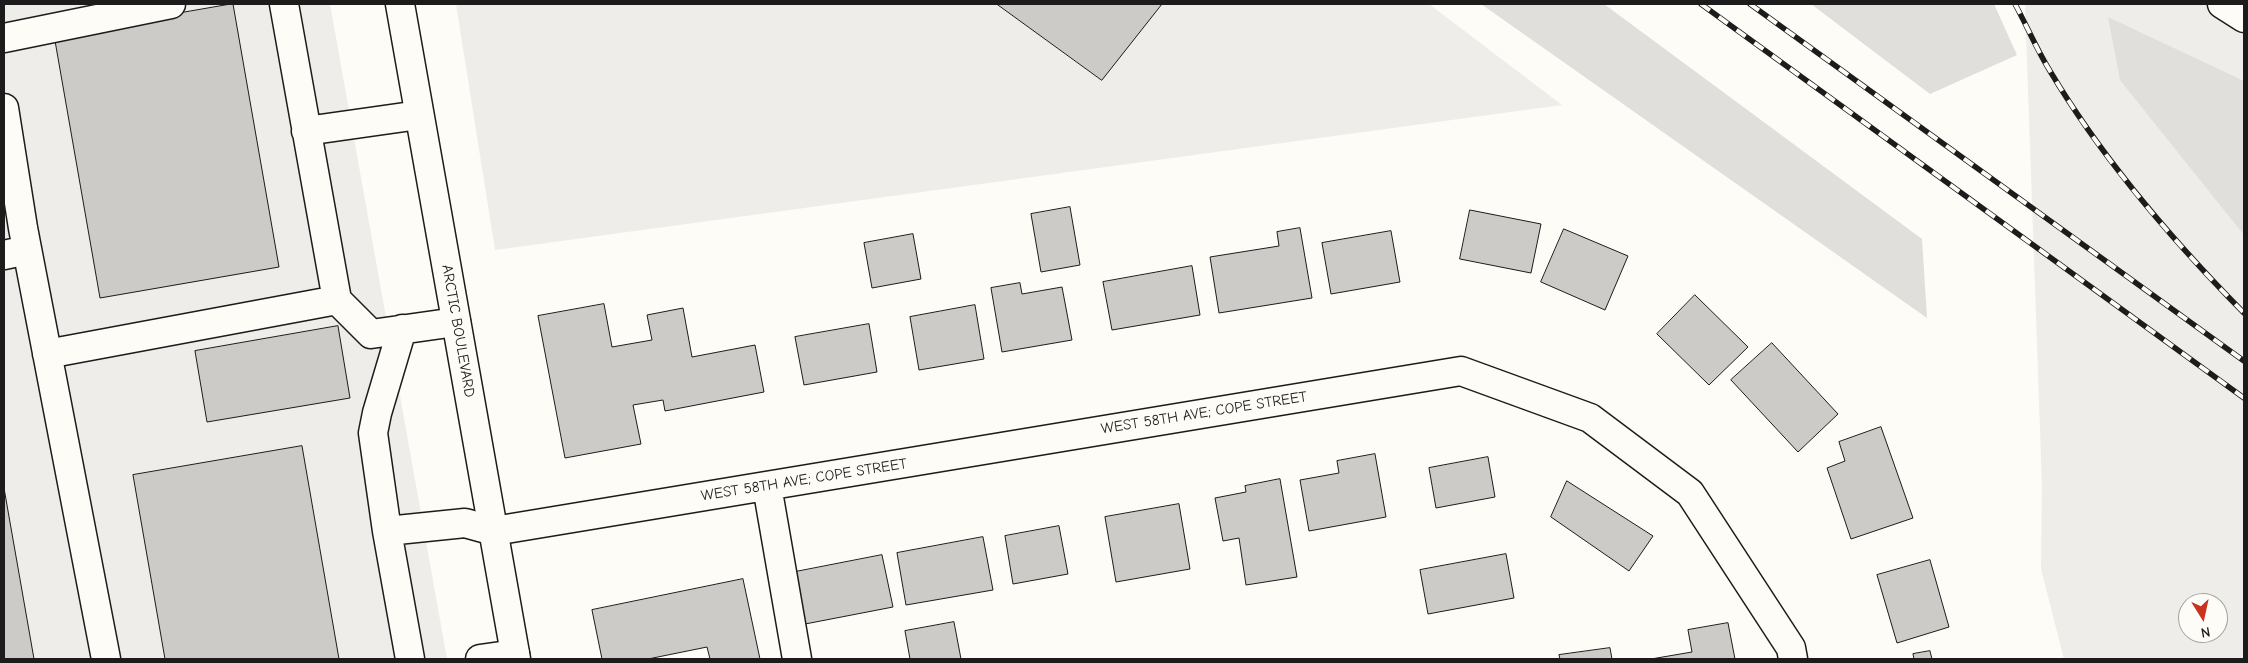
<!DOCTYPE html>
<style>
body{margin:0}
#map{position:relative;width:2248px;height:663px;overflow:hidden;background:#fdfcf7;font-family:"Comic Neue",sans-serif}
canvas{display:block}
.frame{position:absolute;inset:0;border:5px solid #1c1c1c;pointer-events:none}
.north{position:absolute;left:2178px;top:593px;width:50px;height:50px;box-sizing:border-box;background:#fdfcf7;border:1px solid #a3a29f;border-radius:50%;rotate:170deg;font-size:14px;font-weight:700;line-height:20px;text-align:center;color:#1c1c1c}
.north::after{content:'';display:block;margin:auto;width:18px;height:22px;background:#c8321e;clip-path:polygon(50% 0,100% 100%,50% 72%,0 100%)}
</style>
<div id="map">
<canvas width="2248" height="663"></canvas>
<div class="frame"></div>
<div class="north">N</div>
</div>
<script>
const c = document.querySelector('canvas').getContext('2d');
c.lineJoin = 'round';
function fillPath(path, color) { c.fillStyle = color; c.fill(path, 'evenodd'); }
function stroke(path, color, width, dash) { c.strokeStyle = color; c.lineWidth = width; c.lineCap = dash ? 'butt' : 'round'; c.setLineDash(dash || []); c.stroke(path); }
function write(font, color, halo, rows, align = 'center') {
  c.font = font + ' "Comic Neue",sans-serif'; c.lineWidth = 5; c.setLineDash([]); c.textBaseline = 'middle'; c.strokeStyle = halo; c.fillStyle = color; for (const [text, x, y, turn = 0] of rows) {
    c.save(); c.translate(x, y); c.rotate((+turn || 0) * Math.PI / 180); c.textAlign = isNaN(turn) ? turn : align; if (halo) c.strokeText(text, 0, 0); c.fillText(text, 0, 0); c.restore();
  }
}
fillPath(new Path2D(`
 M 4,4 L 330,4 L 447,659 L 4,659 Z
 M 456,4 L 1429,4 L 1562,105 L 495,250 Z
 M 2025,4 L 2244,4 L 2244,659 L 2064,659 L 2041,569 L 2042,486 ZM 2188,603 L 2218,603 L 2218,633 L 2188,633 Z`), '#eeede9');
fillPath(new Path2D(`
 M 1481,4 L 1604,4 L 1922,239 L 1927,318 Z
 M 1811,4 L 1994,4 L 2017,55 L 1930,94 Z
 M 2108,17 L 2244,81 L 2244,235 L 2120,80 Z`), '#e0dfdb');
const building = new Path2D(`
 M 233,4 L 279,267 L 100,298 L 54,35 Z
 M 997,4 L 1162,4 L 1102,80 Z
 M 1070,207 L 1080,265 L 1041,272 L 1031,214 Z
 M 1470,210 L 1541,224 L 1531,273 L 1460,259 Z
 M 1300,228 L 1312,298 L 1219,313 L 1210,257 L 1279,246 L 1277,232 Z
 M 1564,229 L 1628,256 L 1605,310 L 1541,282 Z
 M 1391,231 L 1400,282 L 1331,294 L 1322,243 Z
 M 913,234 L 921,279 L 872,288 L 864,243 Z
 M 1192,266 L 1200,315 L 1112,330 L 1103,282 Z
 M 1020,283 L 1022,294 L 1062,287 L 1072,340 L 1002,352 L 991,288 Z
 M 1695,295 L 1748,347 L 1709,385 L 1657,334 Z
 M 604,304 L 612,347 L 652,340 L 647,315 L 683,308 L 692,357 L 755,345 L 764,392 L 665,411 L 663,400 L 633,405 L 641,444 L 565,458 L 538,316 Z
 M 975,305 L 984,359 L 919,370 L 910,317 Z
 M 869,324 L 877,372 L 804,385 L 795,337 Z
 M 338,326 L 350,398 L 207,422 L 195,351 Z
 M 1772,343 L 1838,414 L 1798,452 L 1731,380 Z
 M 1881,427 L 1913,518 L 1851,539 L 1827,468 L 1845,461 L 1839,442 Z
 M 302,446 L 339,659 L 165,659 L 133,475 Z
 M 1375,454 L 1386,517 L 1309,531 L 1300,480 L 1339,473 L 1337,461 Z
 M 1488,457 L 1495,497 L 1436,508 L 1429,468 Z
 M 1280,479 L 1297,577 L 1246,585 L 1239,538 L 1223,541 L 1215,498 L 1246,492 L 1245,486 Z
 M 1567,481 L 1653,536 L 1629,571 L 1551,517 Z
 M 4,488 L 34,659 L 4,659 Z
 M 1179,504 L 1190,569 L 1116,582 L 1105,517 Z
 M 1059,526 L 1068,574 L 1013,584 L 1005,536 Z
 M 983,537 L 993,590 L 906,605 L 897,553 Z
 M 1506,554 L 1514,598 L 1428,614 L 1420,570 Z
 M 882,555 L 893,607 L 800,625 L 790,573 Z
 M 1930,560 L 1949,627 L 1897,643 L 1877,575 Z
 M 743,579 L 760,659 L 710,659 L 707,647 L 648,659 L 602,659 L 592,610 Z
 M 954,622 L 961,659 L 910,659 L 905,631 Z
 M 1728,623 L 1735,659 L 1651,659 L 1692,652 L 1688,630 Z
 M 1610,648 L 1612,659 L 1560,659 L 1559,655 Z
 M 1930,651 L 1932,659 L 1914,659 L 1913,654 Z`);
fillPath(building, '#cccbc8');
stroke(building, '#1c1c1c', 1);
const minor = new Path2D(`
 M 284,4 L 337,300 L 371,334 L 456,322
 M 2222,4 L 2244,18
 M 4,38 L 171,4
 M 4,108 L 23,228 L 106,659
 M 306,131 L 419,115
 M 4,255 L 27,250
 M 47,354 L 337,300
 M 767,486 L 797,659
 M 387,531 L 373,433 L 377,413 L 402,329
 M 410,659 L 387,531 L 465,523 L 494,531 L 1461,371 L 1590,418 L 1690,493 L 1791,648 L 1793,659
 M 480,659 L 515,654`);
const major = new Path2D(`
 M 400,4 L 516,659`);
stroke(minor, '#1c1c1c', 31);
stroke(major, '#1c1c1c', 31);
stroke(minor, '#fdfcf7', 28);
stroke(major, '#fdfcf7', 28);
const rail = new Path2D(`
 M 1701,4 L 2244,398
 M 1750,4 L 2244,361
 M 2015,4 C 2027,26 2037,50 2050,71 C 2103,160 2172,240 2244,313`);
stroke(rail, '#1c1c1c', 5.5);
stroke(rail, '#fdfcf7', 4, [11]);
write('15px', '#1c1c1c', '#fdfcf7', [
 ["ARCTIC BOULEVARD",458,331,80],
 ["WEST 58TH AVE; COPE STREET",1204,413,-9],
 ["WEST 58TH AVE; COPE STREET",804,480,-9]
]);
</script>
